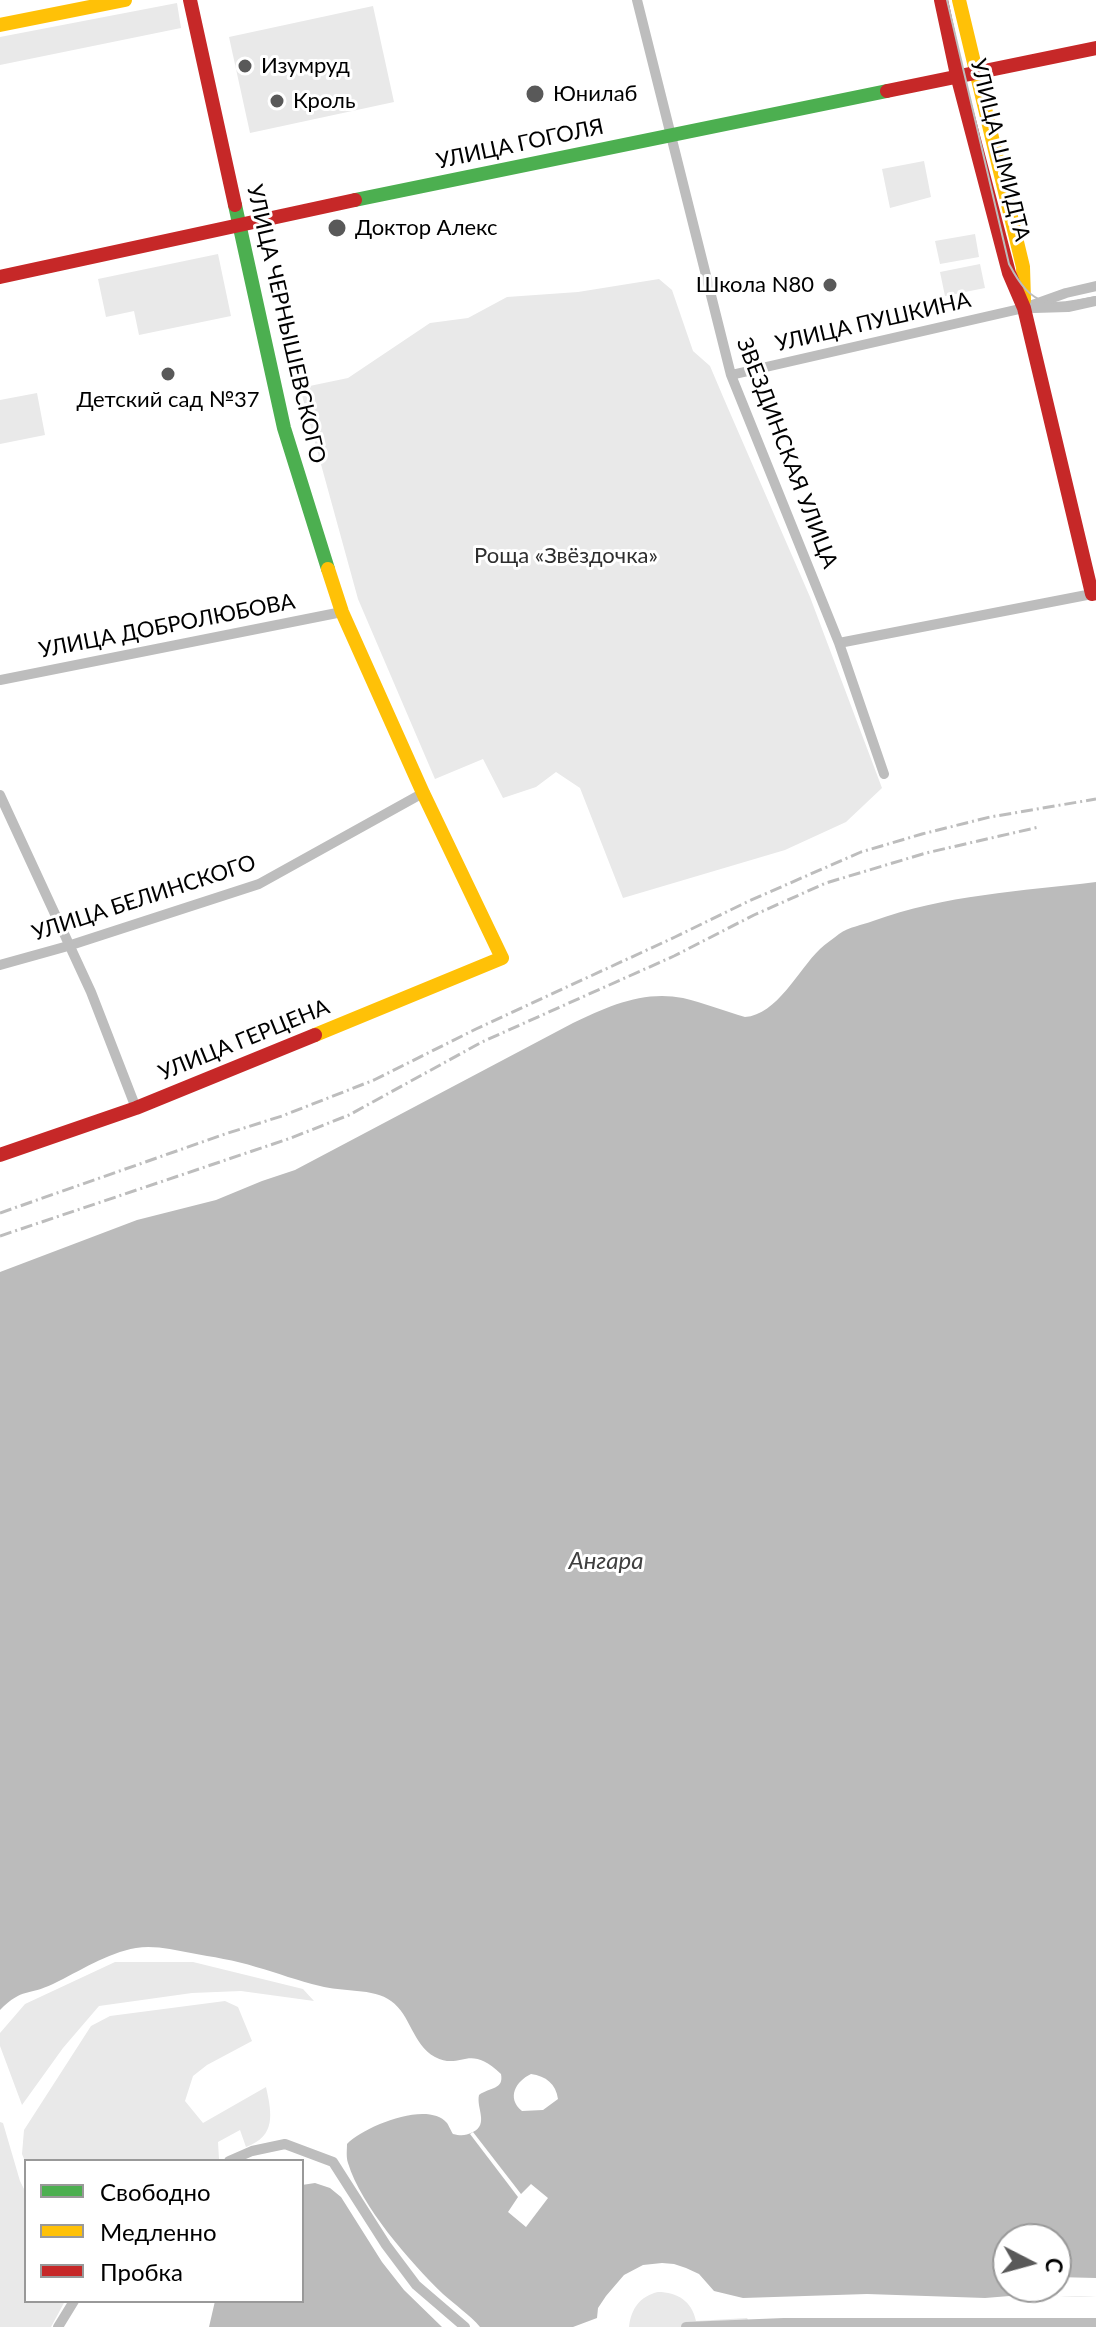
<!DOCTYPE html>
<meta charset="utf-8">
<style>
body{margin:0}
#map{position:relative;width:1096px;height:2327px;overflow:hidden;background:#fff;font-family:Lato,sans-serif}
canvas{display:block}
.legend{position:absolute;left:24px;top:2159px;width:280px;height:144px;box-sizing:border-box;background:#fff;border:2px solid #999;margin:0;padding:10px 14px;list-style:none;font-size:24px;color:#000}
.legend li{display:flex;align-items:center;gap:16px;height:40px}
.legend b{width:40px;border:2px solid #999}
.north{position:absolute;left:992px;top:2223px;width:80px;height:80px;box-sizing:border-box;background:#fff;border:2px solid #999;border-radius:50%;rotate:96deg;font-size:22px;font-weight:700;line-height:32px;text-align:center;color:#000}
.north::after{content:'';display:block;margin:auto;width:28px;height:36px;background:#595959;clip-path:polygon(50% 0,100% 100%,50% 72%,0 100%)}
</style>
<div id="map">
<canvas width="1096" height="2327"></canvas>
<ul class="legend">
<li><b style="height:10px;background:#4caf50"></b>Свободно</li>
<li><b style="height:10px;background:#ffc107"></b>Медленно</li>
<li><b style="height:10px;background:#c62828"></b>Пробка</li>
</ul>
<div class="north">С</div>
</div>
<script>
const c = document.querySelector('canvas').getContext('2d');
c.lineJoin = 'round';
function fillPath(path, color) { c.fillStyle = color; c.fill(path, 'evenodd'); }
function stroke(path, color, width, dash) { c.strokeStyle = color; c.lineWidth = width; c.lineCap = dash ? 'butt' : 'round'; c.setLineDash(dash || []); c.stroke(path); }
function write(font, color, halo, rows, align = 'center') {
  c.font = font + ' Lato,sans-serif'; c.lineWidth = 6; c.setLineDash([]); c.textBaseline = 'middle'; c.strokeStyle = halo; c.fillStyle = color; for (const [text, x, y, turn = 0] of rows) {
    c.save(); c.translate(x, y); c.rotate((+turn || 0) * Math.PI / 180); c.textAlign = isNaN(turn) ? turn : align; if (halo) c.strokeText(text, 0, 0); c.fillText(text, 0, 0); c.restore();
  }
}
fillPath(new Path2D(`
 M 177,3 L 181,28 L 0,65 L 0,37 Z
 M 373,6 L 394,102 L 250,133 L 229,37 Z
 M 924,161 L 931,197 L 890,208 L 882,169 Z
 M 975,234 L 979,257 L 940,264 L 935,241 Z
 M 218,254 L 231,316 L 139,335 L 134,311 L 106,317 L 98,279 Z
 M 980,264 L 985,288 L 945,296 L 940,272 Z
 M 659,279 L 672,290 L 693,351 L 710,366 L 724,399 L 810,597 L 882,788 L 846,822 L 785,850 L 623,898 L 580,788 L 556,772 L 536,787 L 503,798 L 483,759 L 435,779 L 358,599 L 300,388 L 348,378 L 430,323 L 468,318 L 507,297 L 578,292 Z
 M 37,393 L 45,435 L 0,444 L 0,400 Z
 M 115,1962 L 193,1962 L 303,1989 L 314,2001 L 241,1991 L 192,1993 L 99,2006 L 63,2048 L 22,2105 L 0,2046 L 0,2033 L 25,2004 Z
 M 225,2001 L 238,2007 L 252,2041 L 207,2065 L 193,2076 L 185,2101 L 203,2123 L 266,2087 C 272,2114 276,2136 246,2147 L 240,2130 L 218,2142 L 219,2159 L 215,2161 L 26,2161 L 26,2164 L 22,2154 L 24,2130 L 91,2026 L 110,2016 Z
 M 0,2122 L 3,2123 L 20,2181 L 26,2193 L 26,2301 L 65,2301 L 51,2327 L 0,2327 Z
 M 658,2292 C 677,2292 692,2301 696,2321 L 747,2318 L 753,2327 L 629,2327 C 631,2309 640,2296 658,2292 Z`), '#e9e9e9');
fillPath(new Path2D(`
 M 1096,882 L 1096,2297 L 1022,2295 L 985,2298 L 867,2294 L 743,2298 L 714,2291 L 699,2274 L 686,2268 L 674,2264 L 662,2263 L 643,2265 L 624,2275 L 606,2296 L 598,2308 L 597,2318 L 573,2327 L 480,2327 C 470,2315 455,2305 443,2294 C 410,2262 361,2206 348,2163 C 346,2157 347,2150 347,2144 C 364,2127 427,2100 447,2123 C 448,2124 452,2133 453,2134 C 461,2136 465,2136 473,2132 C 489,2124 476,2108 479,2095 C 490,2087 504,2090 501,2074 C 468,2042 462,2071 435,2057 C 412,2044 411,2015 391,2001 C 374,1988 341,1992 320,1986 C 298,1981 278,1973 256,1967 C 235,1960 212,1957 191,1953 C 173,1950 155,1945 136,1948 C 107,1953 80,1971 53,1984 C 28,1996 23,1987 0,2010 L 0,1272 L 137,1220 L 216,1200 L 262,1181 L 295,1170 L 573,1023 C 608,1006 644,990 683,998 C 704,1003 725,1011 745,1017 C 777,1015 798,970 820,949 C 825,944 833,939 839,934 C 849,927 862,925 873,921 C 944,895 1022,891 1096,882 ZM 531,2074 C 546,2076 556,2084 558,2099 L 543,2110 L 522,2111 C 506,2098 516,2081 531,2074 ZM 1008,2239 L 1056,2239 L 1056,2287 L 1008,2287 Z
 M 315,2183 L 330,2188 L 341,2197 L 382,2262 L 404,2290 L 442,2327 L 209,2327 L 215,2301 L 302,2301 L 302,2185 Z`), '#bbb');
fillPath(new Path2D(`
 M 473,2132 L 521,2194 L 531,2184 L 548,2198 L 526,2227 L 508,2212 L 518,2197 L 470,2134 Z
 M 1056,2277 L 1096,2278 L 1096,2297 L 1022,2295 L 1022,2287 L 1056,2287 Z`), '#fff');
stroke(new Path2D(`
 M 637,0 L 731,375 L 839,643 L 884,774
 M 1034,308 L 1068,307 L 1096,301
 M 731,375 L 1024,308 L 1066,293 L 1096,286
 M 839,643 L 1092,594
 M 0,680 L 342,612
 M 0,795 L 91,992 L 136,1108
 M 0,965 L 68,946 L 259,884 L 423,793
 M 229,2161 L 252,2151 L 285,2144 L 333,2162 L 386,2245 L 416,2285 L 465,2327
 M 58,2327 L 74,2301
 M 686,2327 L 784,2323 L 1096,2323`), '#bdbdbd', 10);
stroke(new Path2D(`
 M 355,200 L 887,91
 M 235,205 L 284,428 L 328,569`), '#4caf50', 14);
stroke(new Path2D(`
 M 959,0 L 1023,267 L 1024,300
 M 0,25 L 125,0
 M 315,1035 L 502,958 L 423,793 L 342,612 L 328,569`), '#ffc107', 14);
stroke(new Path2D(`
 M 190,0 L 235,205
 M 941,0 L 957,75 L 1009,273 L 1024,308 L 1092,594 L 1096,593
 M 887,91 L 1096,48
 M 0,277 L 355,200
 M 0,1155 L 136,1108 L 315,1035`), '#c62828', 14);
stroke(new Path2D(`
 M 947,0 L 1009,264 C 1033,310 1050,306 1096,297`), '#bdbdbd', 2);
stroke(new Path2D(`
 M 0,1213 L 225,1134 L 282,1116 L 374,1080 L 476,1029 L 675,937 L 749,901 L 861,852 L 922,834 L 990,817 L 1096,799
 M 0,1236 L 291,1138 L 349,1115 L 482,1042 L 674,956 L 754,915 L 826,883 L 926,853 L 1039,827`), '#bdbdbd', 3, [12, 4, 2, 4]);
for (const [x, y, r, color] of [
 [245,66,8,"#595959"],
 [535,94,10,"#595959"],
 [277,101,8,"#595959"],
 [337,228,10,"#595959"],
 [830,285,8,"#595959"],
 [168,374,8,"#595959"]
]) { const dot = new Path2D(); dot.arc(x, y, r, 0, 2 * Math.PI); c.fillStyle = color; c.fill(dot); stroke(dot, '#fff', 3); }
write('22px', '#000', '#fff', [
 ["Изумруд",261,66],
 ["Юнилаб",553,94],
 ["Кроль",293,101],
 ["Доктор Алекс",355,228],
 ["Школа N80",814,285,"right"],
 ["Детский сад №37",168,400,"center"]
], 'left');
write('22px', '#000', '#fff', [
 ["УЛИЦА ГОГОЛЯ",520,144,-12],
 ["УЛИЦА ШМИДТА",1000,150,76],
 ["УЛИЦА ПУШКИНА",873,322,-13],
 ["УЛИЦА ЧЕРНЫШЕВСКОГО",286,324,77],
 ["ЗВЕЗДИНСКАЯ УЛИЦА",787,453,69],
 ["УЛИЦА ДОБРОЛЮБОВА",167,626,-11],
 ["УЛИЦА БЕЛИНСКОГО",144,898,-18],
 ["УЛИЦА ГЕРЦЕНА",244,1040,-22]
]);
write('22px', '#2e2e2e', '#fff', [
 ["Роща «Звёздочка»",566,556]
]);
write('italic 24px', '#3f3f3f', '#fff', [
 ["Ангара",606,1561]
]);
</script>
